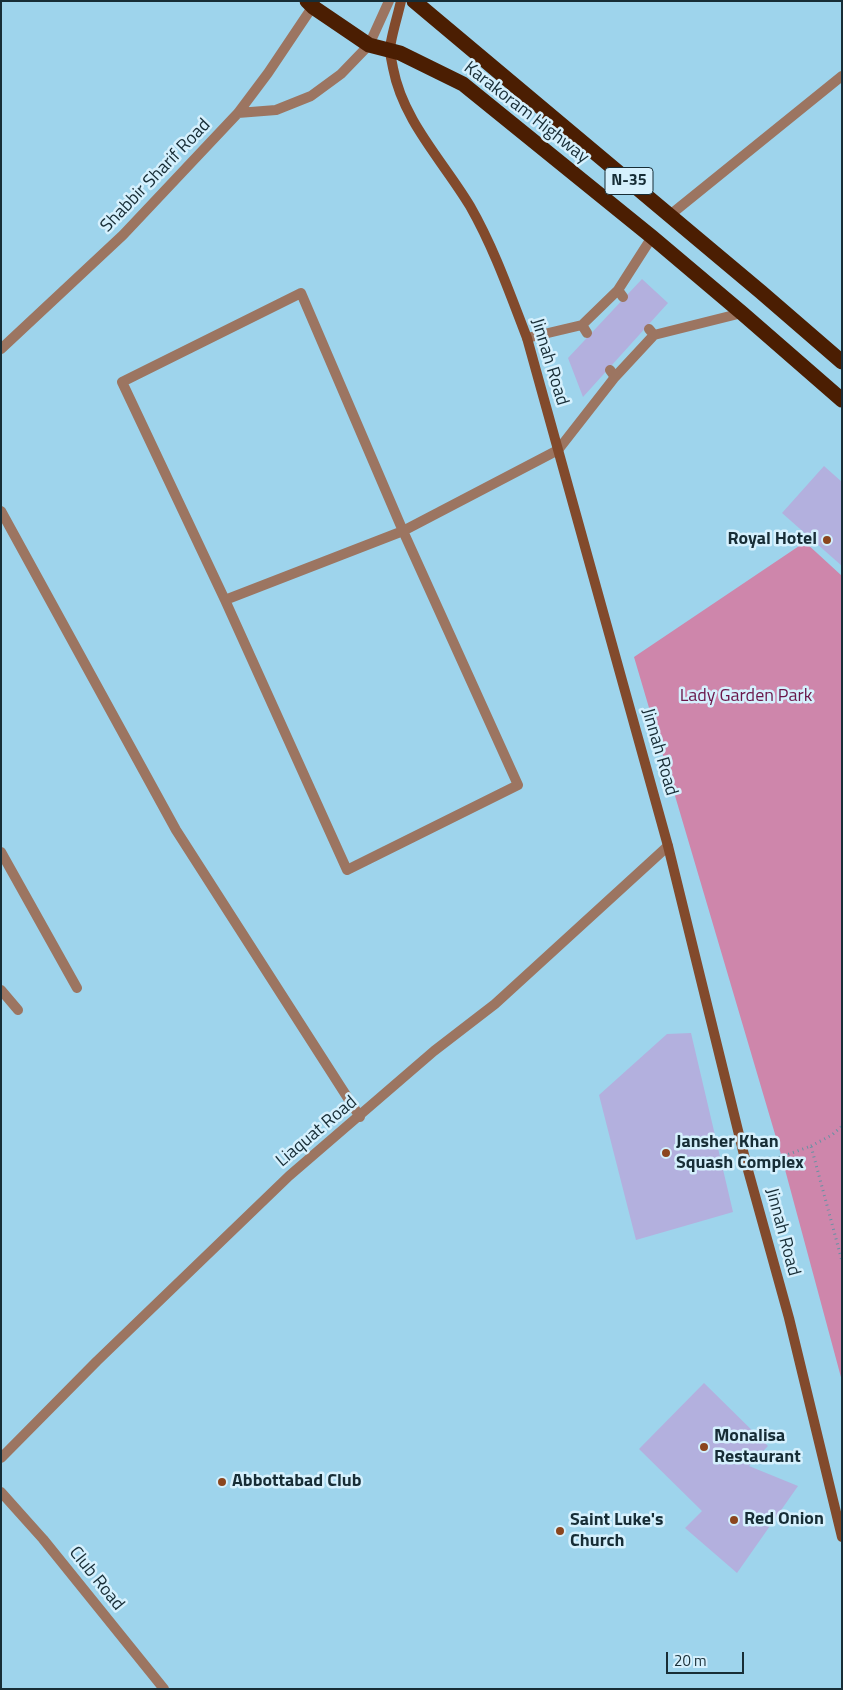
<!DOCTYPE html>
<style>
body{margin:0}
#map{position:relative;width:843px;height:1690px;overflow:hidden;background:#9ed4ec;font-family:"Titillium Web",sans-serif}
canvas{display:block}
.frame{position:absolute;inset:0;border:2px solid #172d36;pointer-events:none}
.scale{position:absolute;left:666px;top:1652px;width:78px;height:22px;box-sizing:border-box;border:2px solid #172d36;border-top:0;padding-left:6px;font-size:15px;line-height:18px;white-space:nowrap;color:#172d36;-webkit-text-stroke:4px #d5f0fd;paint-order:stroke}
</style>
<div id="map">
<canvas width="843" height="1690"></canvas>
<div class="frame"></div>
<div class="scale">20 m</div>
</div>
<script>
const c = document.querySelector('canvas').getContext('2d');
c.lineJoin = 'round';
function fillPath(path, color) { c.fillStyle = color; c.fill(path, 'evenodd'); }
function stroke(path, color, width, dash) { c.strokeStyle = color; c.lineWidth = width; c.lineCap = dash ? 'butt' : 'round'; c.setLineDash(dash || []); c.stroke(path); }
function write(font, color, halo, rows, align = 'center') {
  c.font = font + ' "Titillium Web",sans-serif'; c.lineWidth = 5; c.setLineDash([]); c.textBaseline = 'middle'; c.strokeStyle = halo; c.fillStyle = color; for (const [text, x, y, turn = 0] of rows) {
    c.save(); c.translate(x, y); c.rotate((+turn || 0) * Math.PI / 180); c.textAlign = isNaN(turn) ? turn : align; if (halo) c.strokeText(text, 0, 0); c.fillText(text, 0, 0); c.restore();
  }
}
fillPath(new Path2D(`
 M 805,542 L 842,576 L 842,1381 L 780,1151 L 634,657 Z`), '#ce86ab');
fillPath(new Path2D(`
 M 642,279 L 668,303 L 583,397 L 568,358 Z
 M 824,466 L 842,482 L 842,566 L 782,513 Z
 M 691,1033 L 733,1212 L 636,1240 L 599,1095 L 667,1034 Z
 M 704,1383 L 768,1446 L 749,1466 L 798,1486 L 737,1573 L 685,1528 L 702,1511 L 639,1449 Z`), '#b3b0de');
stroke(new Path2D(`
 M 811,1146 L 832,1135 L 842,1126
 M 764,1160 L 781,1157 L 811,1146 L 842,1261`), '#6891a3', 3, [1, 4]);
stroke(new Path2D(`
 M 670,215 L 842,76
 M 618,290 L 652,237
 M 587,333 L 582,325 L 618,290 L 623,297
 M 654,335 L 742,313
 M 527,338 L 582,325
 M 610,370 L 615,377 L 654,335 L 649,329
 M 558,450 L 615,377`), '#9c7561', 10);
stroke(new Path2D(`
 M 238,113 L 276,110 L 311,96 L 341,74 L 369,45 L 389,1
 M 301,293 L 403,531 L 518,785 L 347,870 L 225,600 L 122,382 Z
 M 1,349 L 123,235 L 238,113 L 268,73 L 315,3
 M 1,511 L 176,830 L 360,1117
 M 225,600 L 403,531 L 558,450
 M 1,852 L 77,988
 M 1,990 L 18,1010
 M 1,1458 L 97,1361 L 289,1176 L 434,1051 L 495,1004 L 668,846
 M 1,1492 L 43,1539 L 164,1689`), '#9c7561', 10);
stroke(new Path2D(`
 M 401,1 C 398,15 391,36 390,49 C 390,55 392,62 393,68 C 403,121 443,161 470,206 C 494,248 510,294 527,338 L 668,846 L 746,1163 L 789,1318 L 842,1537`), '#824a2c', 10);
stroke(new Path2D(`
 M 307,1 L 313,7 L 369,45 L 400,53 L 463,84 L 652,237 L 742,313 L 842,400
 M 414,1 L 761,292 L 842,362`), '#4b1e02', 15);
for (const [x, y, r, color] of [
 [827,540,5,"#8b461e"],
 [666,1153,5,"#8b461e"],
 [704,1447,5,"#8b461e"],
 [222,1482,5,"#8b461e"],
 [734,1520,5,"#8b461e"],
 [560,1531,5,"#8b461e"]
]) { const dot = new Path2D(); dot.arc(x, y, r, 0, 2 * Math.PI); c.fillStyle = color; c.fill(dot); stroke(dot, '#d5f0fd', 2); }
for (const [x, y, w] of [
 [629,181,48]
]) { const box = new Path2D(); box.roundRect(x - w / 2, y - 13.5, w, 27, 4); c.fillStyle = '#d5f0fd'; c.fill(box); stroke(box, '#172d36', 1); }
write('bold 16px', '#172d36', null, [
 ["N-35",629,181]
]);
write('18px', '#172d36', '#d5f0fd', [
 ["Karakoram Highway",526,113,38],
 ["Shabbir Sharif Road",156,176,-46],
 ["Jinnah Road",549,362,73],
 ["Jinnah Road",659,752,74],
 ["Liaquat Road",317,1132,-40],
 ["Jinnah Road",782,1232,75],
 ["Club Road",96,1579,51]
]);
write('bold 18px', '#172d36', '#d5f0fd', [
 ["Royal Hotel",817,540,"right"],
 ["Jansher Khan",676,1143],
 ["Squash Complex",676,1164],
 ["Monalisa",714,1437],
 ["Restaurant",714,1458],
 ["Abbottabad Club",232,1482],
 ["Red Onion",744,1520],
 ["Saint Luke's",570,1521],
 ["Church",570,1542]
], 'left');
write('18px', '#691649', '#d5f0fd', [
 ["Lady Garden Park",746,697]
]);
</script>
